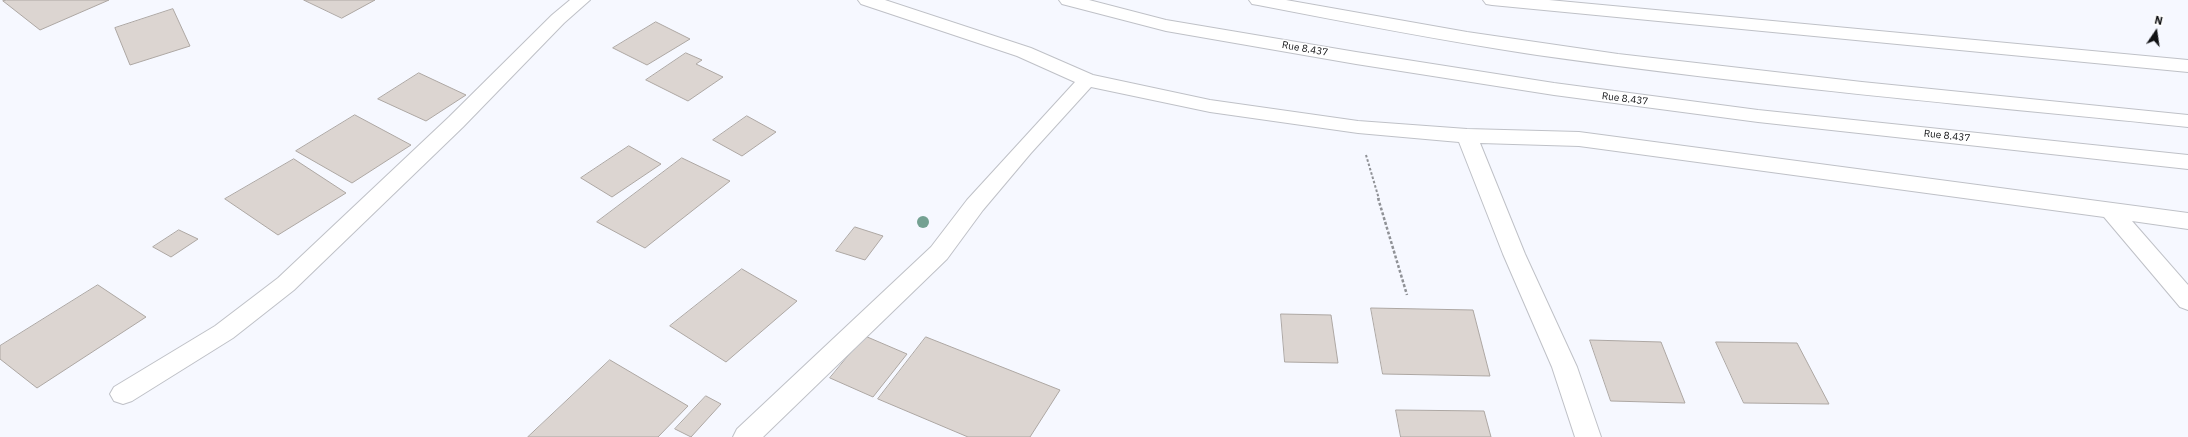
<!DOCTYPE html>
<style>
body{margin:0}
#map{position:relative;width:2188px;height:437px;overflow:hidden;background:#f6f8ff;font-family:"IBM Plex Sans",sans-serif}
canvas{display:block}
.north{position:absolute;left:2136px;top:12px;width:40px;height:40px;-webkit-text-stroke:3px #fff;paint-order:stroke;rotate:13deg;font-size:11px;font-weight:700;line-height:16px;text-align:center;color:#111214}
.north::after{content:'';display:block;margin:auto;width:14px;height:18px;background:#111214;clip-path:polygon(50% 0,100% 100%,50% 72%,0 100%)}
</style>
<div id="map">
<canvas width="2188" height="437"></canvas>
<div class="north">N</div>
</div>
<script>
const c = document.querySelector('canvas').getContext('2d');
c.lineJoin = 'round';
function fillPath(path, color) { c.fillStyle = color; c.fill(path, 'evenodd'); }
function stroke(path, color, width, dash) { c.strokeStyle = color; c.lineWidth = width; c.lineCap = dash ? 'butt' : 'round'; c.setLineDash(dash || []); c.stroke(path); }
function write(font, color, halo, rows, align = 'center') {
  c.font = font + ' "IBM Plex Sans",sans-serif'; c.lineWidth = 3; c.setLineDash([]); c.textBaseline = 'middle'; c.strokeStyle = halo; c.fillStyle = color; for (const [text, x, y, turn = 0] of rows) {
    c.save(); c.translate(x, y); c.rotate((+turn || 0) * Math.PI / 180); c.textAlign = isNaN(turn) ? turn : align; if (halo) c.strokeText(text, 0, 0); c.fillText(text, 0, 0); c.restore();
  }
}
const building = new Path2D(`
 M 7,0 L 109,0 L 40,30 L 3,1 Z
 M 304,0 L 375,0 L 342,18 Z
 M 173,9 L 190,46 L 130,65 L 115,28 Z
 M 656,22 L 690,39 L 647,65 L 613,48 Z
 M 686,53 L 702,60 L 696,64 L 723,77 L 688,101 L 646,80 Z
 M 419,73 L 466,95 L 426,121 L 378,99 Z
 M 355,115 L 411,145 L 352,183 L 296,151 Z
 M 747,116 L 776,132 L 742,156 L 713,140 Z
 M 629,146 L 661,164 L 612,197 L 581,178 Z
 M 682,158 L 730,181 L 645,248 L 597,222 Z
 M 294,159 L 346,193 L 278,235 L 225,199 Z
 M 855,227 L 883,236 L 865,260 L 836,251 Z
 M 179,230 L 198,239 L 171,257 L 153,247 Z
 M 742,269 L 797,301 L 726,362 L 670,326 Z
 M 98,285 L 146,317 L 37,388 L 0,359 L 0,346 Z
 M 1371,308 L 1473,310 L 1490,376 L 1383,374 Z
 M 1281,314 L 1331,315 L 1338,363 L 1285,362 Z
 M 865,336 L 907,354 L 873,397 L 830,378 Z
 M 926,337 L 1060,390 L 1030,437 L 968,437 L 878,399 Z
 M 1590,340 L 1661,342 L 1685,403 L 1611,401 Z
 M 1716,342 L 1797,343 L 1829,404 L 1744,403 Z
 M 610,360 L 688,406 L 658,437 L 528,437 Z
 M 706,396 L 721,404 L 691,437 L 675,429 Z
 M 1396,410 L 1484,411 L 1491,437 L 1401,437 Z`);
fillPath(building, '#dcd5d1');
stroke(building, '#ada7a3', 1);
const minor = new Path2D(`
 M 570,0 L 590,0 L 564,23 L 463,127 L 294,290 L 233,338 L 132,401 L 123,404 L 114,401 L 110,394 L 114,387 L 215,326 L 278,278 L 449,117 L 552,15 Z
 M 858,0 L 885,0 L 1031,48 L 1093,75 L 1210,100 L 1358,121 L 1467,129 L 1579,132 L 2188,213 L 2188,229 L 2132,221 L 2188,285 L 2188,310 L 2180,307 L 2104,217 L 1579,146 L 1480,143 L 1525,254 L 1577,367 L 1601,437 L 1575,437 L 1552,367 L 1503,254 L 1459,142 L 1358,133 L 1210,112 L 1091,87 L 1031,153 L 983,210 L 947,259 L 763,437 L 733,437 L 737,429 L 931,247 L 967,200 L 1075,82 L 1017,56 L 861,4 Z
 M 1483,0 L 1549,0 L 2188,60 L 2188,72 L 1492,5 L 1486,4 Z`);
const secondary = new Path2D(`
 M 1059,0 L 1089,0 L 1166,20 L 1356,52 L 1554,83 L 1758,110 L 2188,155 L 2188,169 L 1758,122 L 1554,95 L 1356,64 L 1166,31 L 1062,4 Z
 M 1249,0 L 1286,0 L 1467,32 L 1618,54 L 1862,82 L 2188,115 L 2188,127 C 1971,105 1753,86 1537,55 C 1443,41 1351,23 1258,5 L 1252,4 Z`);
stroke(minor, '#bfc1c7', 2);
stroke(secondary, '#bfc1c7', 2);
stroke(new Path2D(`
 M 1366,155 L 1379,199`), '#8f9196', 2, [2.5, 2]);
stroke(new Path2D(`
 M 1378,198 L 1407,295`), '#8f9196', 2.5, [3, 2]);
fillPath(minor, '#fff');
fillPath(secondary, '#fff');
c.fillStyle = '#74a192';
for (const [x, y] of [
 [923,222]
]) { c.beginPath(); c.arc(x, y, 6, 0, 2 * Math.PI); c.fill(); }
write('10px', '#111214', '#fff', [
 ["Rue 8.437",1305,49,10],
 ["Rue 8.437",1625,99,7],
 ["Rue 8.437",1947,136,6]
]);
</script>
